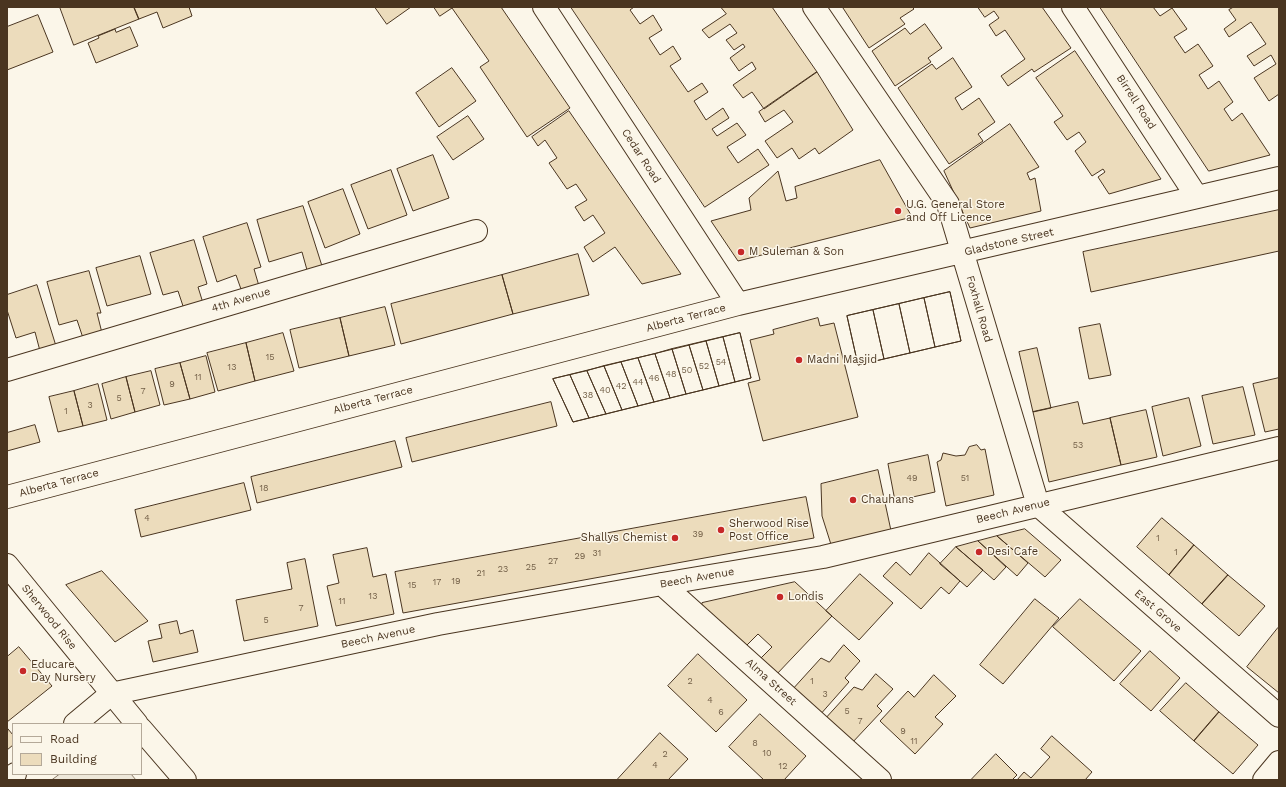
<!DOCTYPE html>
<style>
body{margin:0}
#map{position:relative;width:1286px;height:787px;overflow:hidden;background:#fbf6e9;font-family:"Work Sans",sans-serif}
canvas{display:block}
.frame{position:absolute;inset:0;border:8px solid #4a3520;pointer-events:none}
.legend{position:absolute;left:12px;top:723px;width:130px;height:52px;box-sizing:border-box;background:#fbf6e9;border:1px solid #b4a999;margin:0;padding:5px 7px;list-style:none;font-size:12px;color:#4a3520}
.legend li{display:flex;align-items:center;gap:8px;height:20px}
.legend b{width:20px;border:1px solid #b4a999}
</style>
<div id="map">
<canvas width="1286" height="787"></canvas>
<div class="frame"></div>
<ul class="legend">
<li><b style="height:5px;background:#fbf6e9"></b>Road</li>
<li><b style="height:11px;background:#ecdcbc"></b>Building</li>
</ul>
</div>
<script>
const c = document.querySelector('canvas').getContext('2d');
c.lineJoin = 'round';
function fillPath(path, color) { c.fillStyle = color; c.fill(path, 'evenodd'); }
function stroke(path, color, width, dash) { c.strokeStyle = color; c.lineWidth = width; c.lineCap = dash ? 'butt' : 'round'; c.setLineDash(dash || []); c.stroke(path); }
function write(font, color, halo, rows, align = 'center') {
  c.font = font + ' "Work Sans",sans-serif'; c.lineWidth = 3; c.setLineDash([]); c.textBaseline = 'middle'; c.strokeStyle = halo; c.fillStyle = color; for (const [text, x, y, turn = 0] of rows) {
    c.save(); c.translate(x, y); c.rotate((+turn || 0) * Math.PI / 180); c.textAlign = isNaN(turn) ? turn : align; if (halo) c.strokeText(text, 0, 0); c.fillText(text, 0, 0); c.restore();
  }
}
const parking = new Path2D(`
 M 60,774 L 131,774 L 136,780 L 52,780 Z`);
fillPath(parking, '#ede7d9');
stroke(parking, '#887966', 1);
const building = new Path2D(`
 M 60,7 L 134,7 L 139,19 L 74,45 Z
 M 134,7 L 189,7 L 192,16 L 163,28 L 157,12 L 139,19 Z
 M 375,7 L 411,7 L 387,24 Z
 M 434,7 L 501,7 L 570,108 L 527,137 L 480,67 L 489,61 L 452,8 L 440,16 Z
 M 571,7 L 634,7 L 630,10 L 640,24 L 653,15 L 662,30 L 649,38 L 660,55 L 673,46 L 681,59 L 670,66 L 688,92 L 702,83 L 708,92 L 694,101 L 706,120 L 723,108 L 729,118 L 712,129 L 717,136 L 737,123 L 746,135 L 727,147 L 738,163 L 758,149 L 769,165 L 705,207 Z
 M 721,7 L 772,7 L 817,72 L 764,109 L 752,92 L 743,98 L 733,85 L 756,69 L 752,62 L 739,71 L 730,58 L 745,47 L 743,44 L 734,50 L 726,40 L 737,33 L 730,24 L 709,38 L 702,30 L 726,14 Z
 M 845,7 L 912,7 L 914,9 L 900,18 L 905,24 L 869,48 L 843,8 Z
 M 978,7 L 1042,7 L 1071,48 L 1034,72 L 1032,69 L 1008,86 L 1001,76 L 1025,59 L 1005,30 L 996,36 L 989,25 L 999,18 L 994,11 L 985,17 Z
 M 1100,7 L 1153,7 L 1160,16 L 1172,8 L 1187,29 L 1174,37 L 1185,53 L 1198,44 L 1213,66 L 1199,75 L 1208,89 L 1219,81 L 1233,102 L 1224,109 L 1232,121 L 1242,113 L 1270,155 L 1209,171 Z
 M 1234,7 L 1279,7 L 1279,94 L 1269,101 L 1254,78 L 1276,64 L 1271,55 L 1254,66 L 1247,56 L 1266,44 L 1251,22 L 1229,37 L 1224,29 L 1236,20 L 1229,10 Z
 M 38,15 L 53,52 L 7,70 L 7,27 Z
 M 925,24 L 942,48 L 928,58 L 931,62 L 895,86 L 872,51 L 905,28 L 910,34 Z
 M 130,27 L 138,46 L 96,63 L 88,43 L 99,38 L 98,36 L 115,29 L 116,32 Z
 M 1075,51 L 1161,179 L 1109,194 L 1098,177 L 1105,172 L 1103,169 L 1092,176 L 1075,151 L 1086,142 L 1079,132 L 1067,140 L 1054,122 L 1063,116 L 1036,78 Z
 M 953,58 L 972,87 L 955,98 L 962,110 L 979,98 L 995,122 L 978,134 L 983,141 L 949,164 L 898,88 L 932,64 L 936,69 Z
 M 452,68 L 476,101 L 439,127 L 416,93 Z
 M 817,72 L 853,130 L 819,154 L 815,148 L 799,159 L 792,148 L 777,158 L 765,141 L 793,122 L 784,110 L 765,122 L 759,112 Z
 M 569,111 L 681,274 L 642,284 L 615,247 L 593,262 L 584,247 L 605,233 L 593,215 L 584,221 L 575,207 L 587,200 L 576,184 L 567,189 L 549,163 L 557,158 L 545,140 L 538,146 L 532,137 Z
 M 468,116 L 484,139 L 453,160 L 437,137 Z
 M 1010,124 L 1039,167 L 1027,173 L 1030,180 L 1035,178 L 1041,211 L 970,228 L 944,171 Z
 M 433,155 L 449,198 L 413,211 L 397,169 Z
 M 880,160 L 912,217 L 738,261 L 711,221 L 751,210 L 749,198 L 778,171 L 786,201 L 797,198 L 795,187 Z
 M 391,170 L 407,215 L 368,229 L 351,185 Z
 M 343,189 L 360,234 L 325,248 L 308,202 Z
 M 303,206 L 322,266 L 307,270 L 302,252 L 269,262 L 257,220 Z
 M 1279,210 L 1279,251 L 1091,292 L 1083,252 Z
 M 247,223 L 261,267 L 254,269 L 259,286 L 242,292 L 236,275 L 217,282 L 203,237 Z
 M 194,240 L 207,284 L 198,287 L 203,303 L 184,309 L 178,291 L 163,295 L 150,253 Z
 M 578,254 L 589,295 L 513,314 L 502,275 Z
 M 140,256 L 151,294 L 107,306 L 96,268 Z
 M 89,271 L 101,313 L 97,313 L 102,333 L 83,338 L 77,320 L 59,325 L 47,282 Z
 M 502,275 L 513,314 L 401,344 L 391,304 Z
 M 37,285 L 56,346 L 40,351 L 35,332 L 16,338 L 7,310 L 7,295 Z
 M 950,292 L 961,341 L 935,347 L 924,298 Z
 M 950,292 L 961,341 L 858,365 L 847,316 Z
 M 924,298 L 935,347 L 910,353 L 899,304 Z
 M 899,304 L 910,353 L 884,359 L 873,310 Z
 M 385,307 L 395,345 L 349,356 L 340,318 Z
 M 873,310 L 884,359 L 858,365 L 847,316 Z
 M 340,318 L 349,356 L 299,368 L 290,330 Z
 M 818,318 L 820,326 L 834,323 L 858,417 L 763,441 L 748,383 L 760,380 L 750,340 L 774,334 L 773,330 Z
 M 1100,324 L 1111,375 L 1089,379 L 1079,328 Z
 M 283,333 L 294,371 L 255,381 L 246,343 Z
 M 740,333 L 751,378 L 735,382 L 723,337 Z
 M 740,333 L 751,378 L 573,422 L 553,379 Z
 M 723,337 L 735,382 L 719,386 L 706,341 Z
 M 706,341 L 719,386 L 703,390 L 689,345 Z
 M 246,343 L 255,381 L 218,391 L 207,353 Z
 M 689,345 L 703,390 L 686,394 L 672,349 Z
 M 1037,348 L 1051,408 L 1033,412 L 1019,352 Z
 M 672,349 L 686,394 L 670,398 L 655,354 Z
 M 655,354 L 670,398 L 654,402 L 638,358 Z
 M 206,356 L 215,392 L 190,399 L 180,363 Z
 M 638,358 L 654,402 L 638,406 L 621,362 Z
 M 621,362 L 638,406 L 622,410 L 604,366 Z
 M 180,363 L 190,399 L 164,405 L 155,369 Z
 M 604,366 L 622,410 L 606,414 L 587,371 Z
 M 151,371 L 160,405 L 135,412 L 126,377 Z
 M 587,371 L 606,414 L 589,418 L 570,375 Z
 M 570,375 L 589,418 L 573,422 L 553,379 Z
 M 126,377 L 135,412 L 111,419 L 102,384 Z
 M 1279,378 L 1279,429 L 1265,432 L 1253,384 Z
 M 98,384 L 107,420 L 83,426 L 74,391 Z
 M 1243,387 L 1255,435 L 1213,444 L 1202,396 Z
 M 74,391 L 83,426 L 58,432 L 49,397 Z
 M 1189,398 L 1201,446 L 1163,456 L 1152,407 Z
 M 551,402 L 557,426 L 412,462 L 406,438 Z
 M 1078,402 L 1083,424 L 1110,418 L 1121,465 L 1049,482 L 1033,412 Z
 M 1146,410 L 1157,457 L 1121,465 L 1110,418 Z
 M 35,425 L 40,442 L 7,451 L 7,433 Z
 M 395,441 L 402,467 L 257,503 L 251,477 Z
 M 977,445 L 981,450 L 985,449 L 994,495 L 946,506 L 937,462 L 941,460 L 943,453 L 956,456 L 965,455 L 969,447 Z
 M 928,455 L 935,492 L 895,501 L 888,464 Z
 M 878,470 L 893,540 L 834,554 L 822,516 L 821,484 Z
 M 244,483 L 251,510 L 141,537 L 135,510 Z
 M 806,497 L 814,538 L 403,613 L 395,572 Z
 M 1162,518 L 1194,545 L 1169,575 L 1137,547 Z
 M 1025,529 L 1061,560 L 1045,577 L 997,536 Z
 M 997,536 L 1028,563 L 1017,576 L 978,541 Z
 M 978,541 L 1006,567 L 994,580 L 956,547 Z
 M 1194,545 L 1228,575 L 1202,604 L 1169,575 Z
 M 956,547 L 983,570 L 967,587 L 940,564 Z
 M 367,548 L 373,577 L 386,574 L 394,614 L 336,626 L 327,586 L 339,583 L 333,555 Z
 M 929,553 L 960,581 L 949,594 L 941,587 L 921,609 L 883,576 L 896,562 L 910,575 Z
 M 305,559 L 318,626 L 244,641 L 236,600 L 292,589 L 287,563 Z
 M 102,571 L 148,621 L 115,642 L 66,585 Z
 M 860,574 L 893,603 L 859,640 L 826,611 Z
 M 1228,575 L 1265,606 L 1239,636 L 1202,604 Z
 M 795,582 L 832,616 L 775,676 L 759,660 L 772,647 L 758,634 L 746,646 L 701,608 L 702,603 Z
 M 1035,599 L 1059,618 L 1003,684 L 980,665 Z
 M 1080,599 L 1141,651 L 1114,681 L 1053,627 Z
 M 177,621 L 180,634 L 193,630 L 198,652 L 153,662 L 148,641 L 162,638 L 159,625 Z
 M 1278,628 L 1279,629 L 1279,693 L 1247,667 Z
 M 844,645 L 860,661 L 845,678 L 849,682 L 819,716 L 791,691 L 821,658 L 829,662 Z
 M 19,647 L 52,686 L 7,722 L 7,657 Z
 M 1150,651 L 1180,678 L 1151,711 L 1120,684 Z
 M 698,654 L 747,700 L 716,732 L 668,686 Z
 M 876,674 L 893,689 L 877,706 L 882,711 L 851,744 L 824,720 L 854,687 L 862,690 Z
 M 934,675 L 956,696 L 935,717 L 943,724 L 915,754 L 880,721 L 908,691 L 914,697 Z
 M 1186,683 L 1219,712 L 1194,741 L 1160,711 Z
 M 1219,712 L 1258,745 L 1233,774 L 1194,741 Z
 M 760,714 L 806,756 L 784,780 L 764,780 L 729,747 Z
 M 8,729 L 13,735 L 13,745 L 7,750 Z
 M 660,733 L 688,759 L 668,780 L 617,780 Z
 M 1052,736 L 1092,772 L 1085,780 L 1017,780 L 1024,772 L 1031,778 L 1050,757 L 1041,749 Z
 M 996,754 L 1017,775 L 1012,780 L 971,780 Z`);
fillPath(building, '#ecdcbc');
stroke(building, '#4a3520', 1);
const minor = new Path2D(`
 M 544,7 L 738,304
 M 814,7 L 948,204 L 1038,505 L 1279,716
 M 1073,7 L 1197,197
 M 7,370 L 476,231
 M 7,497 L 738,304 L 1279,178
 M 662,584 L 880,780
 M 75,724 L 111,694 L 438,624 L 662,584 L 823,557 L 1279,448
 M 8,780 L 15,774
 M 1264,780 L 1279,762`);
const major = new Path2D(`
 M 7,565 L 137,724
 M 141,729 L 185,780`);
stroke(minor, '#4a3520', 24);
stroke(major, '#4a3520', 24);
stroke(minor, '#fbf6e9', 22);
stroke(major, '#fbf6e9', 22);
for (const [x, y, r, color] of [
 [898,211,4,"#c62828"],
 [741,252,4,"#c62828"],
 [799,360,4,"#c62828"],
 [853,500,4,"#c62828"],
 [721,530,4,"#c62828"],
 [675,538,4,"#c62828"],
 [979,552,4,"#c62828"],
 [780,597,4,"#c62828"],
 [23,671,4,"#c62828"]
]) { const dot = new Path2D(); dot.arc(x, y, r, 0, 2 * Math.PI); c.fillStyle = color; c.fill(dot); stroke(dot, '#fbf6e9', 1.5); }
write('9px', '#725f47', null, [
 ["15",270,357],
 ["54",721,362],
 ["52",704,366],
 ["13",232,367],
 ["50",687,370],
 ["48",671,374],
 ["11",198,377],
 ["46",654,378],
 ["44",638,382],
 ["9",172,384],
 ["42",621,386],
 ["40",605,390],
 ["7",143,391],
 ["38",588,395],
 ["5",119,398],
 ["3",90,405],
 ["1",66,411],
 ["53",1078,445],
 ["49",912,478],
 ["51",965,478],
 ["18",264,488],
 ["4",147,518],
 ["39",698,534],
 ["1",1158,538],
 ["1",1176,552],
 ["31",597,553],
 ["29",580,556],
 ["27",553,561],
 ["25",531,567],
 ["23",503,569],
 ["21",481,573],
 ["19",456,581],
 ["17",437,582],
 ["15",412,585],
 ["13",373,596],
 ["11",342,601],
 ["7",301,608],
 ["5",266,620],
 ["2",690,681],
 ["1",812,681],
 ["3",825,694],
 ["4",710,700],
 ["5",847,711],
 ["6",721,712],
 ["7",860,721],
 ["9",903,731],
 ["11",914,741],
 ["8",755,743],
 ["10",767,753],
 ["2",665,754],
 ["4",655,765],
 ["12",783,766]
]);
write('11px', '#4a3520', '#fbf6e9', [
 ["Birrell Road",1136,102,57],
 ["Cedar Road",641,156,57],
 ["Gladstone Street",1009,242,-13],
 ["4th Avenue",241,300,-17],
 ["Foxhall Road",979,309,74],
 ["Alberta Terrace",686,318,-15],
 ["Alberta Terrace",373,400,-15],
 ["Alberta Terrace",59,483,-15],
 ["Beech Avenue",1013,511,-14],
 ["Beech Avenue",697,578,-10],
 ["East Grove",1158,611,41],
 ["Sherwood Rise",49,617,51],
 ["Beech Avenue",378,637,-12],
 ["Alma Street",771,682,42]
]);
write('11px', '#4a3520', '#fbf6e9', [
 ["U.G. General Store",906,205],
 ["and Off Licence",906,218],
 ["M Suleman & Son",749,252],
 ["Madni Masjid",807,360],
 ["Chauhans",861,500],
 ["Sherwood Rise",729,524],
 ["Post Office",729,537],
 ["Shallys Chemist",667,538,"right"],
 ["Desi Cafe",987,552],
 ["Londis",788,597],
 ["Educare",31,665],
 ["Day Nursery",31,678]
], 'left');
</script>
